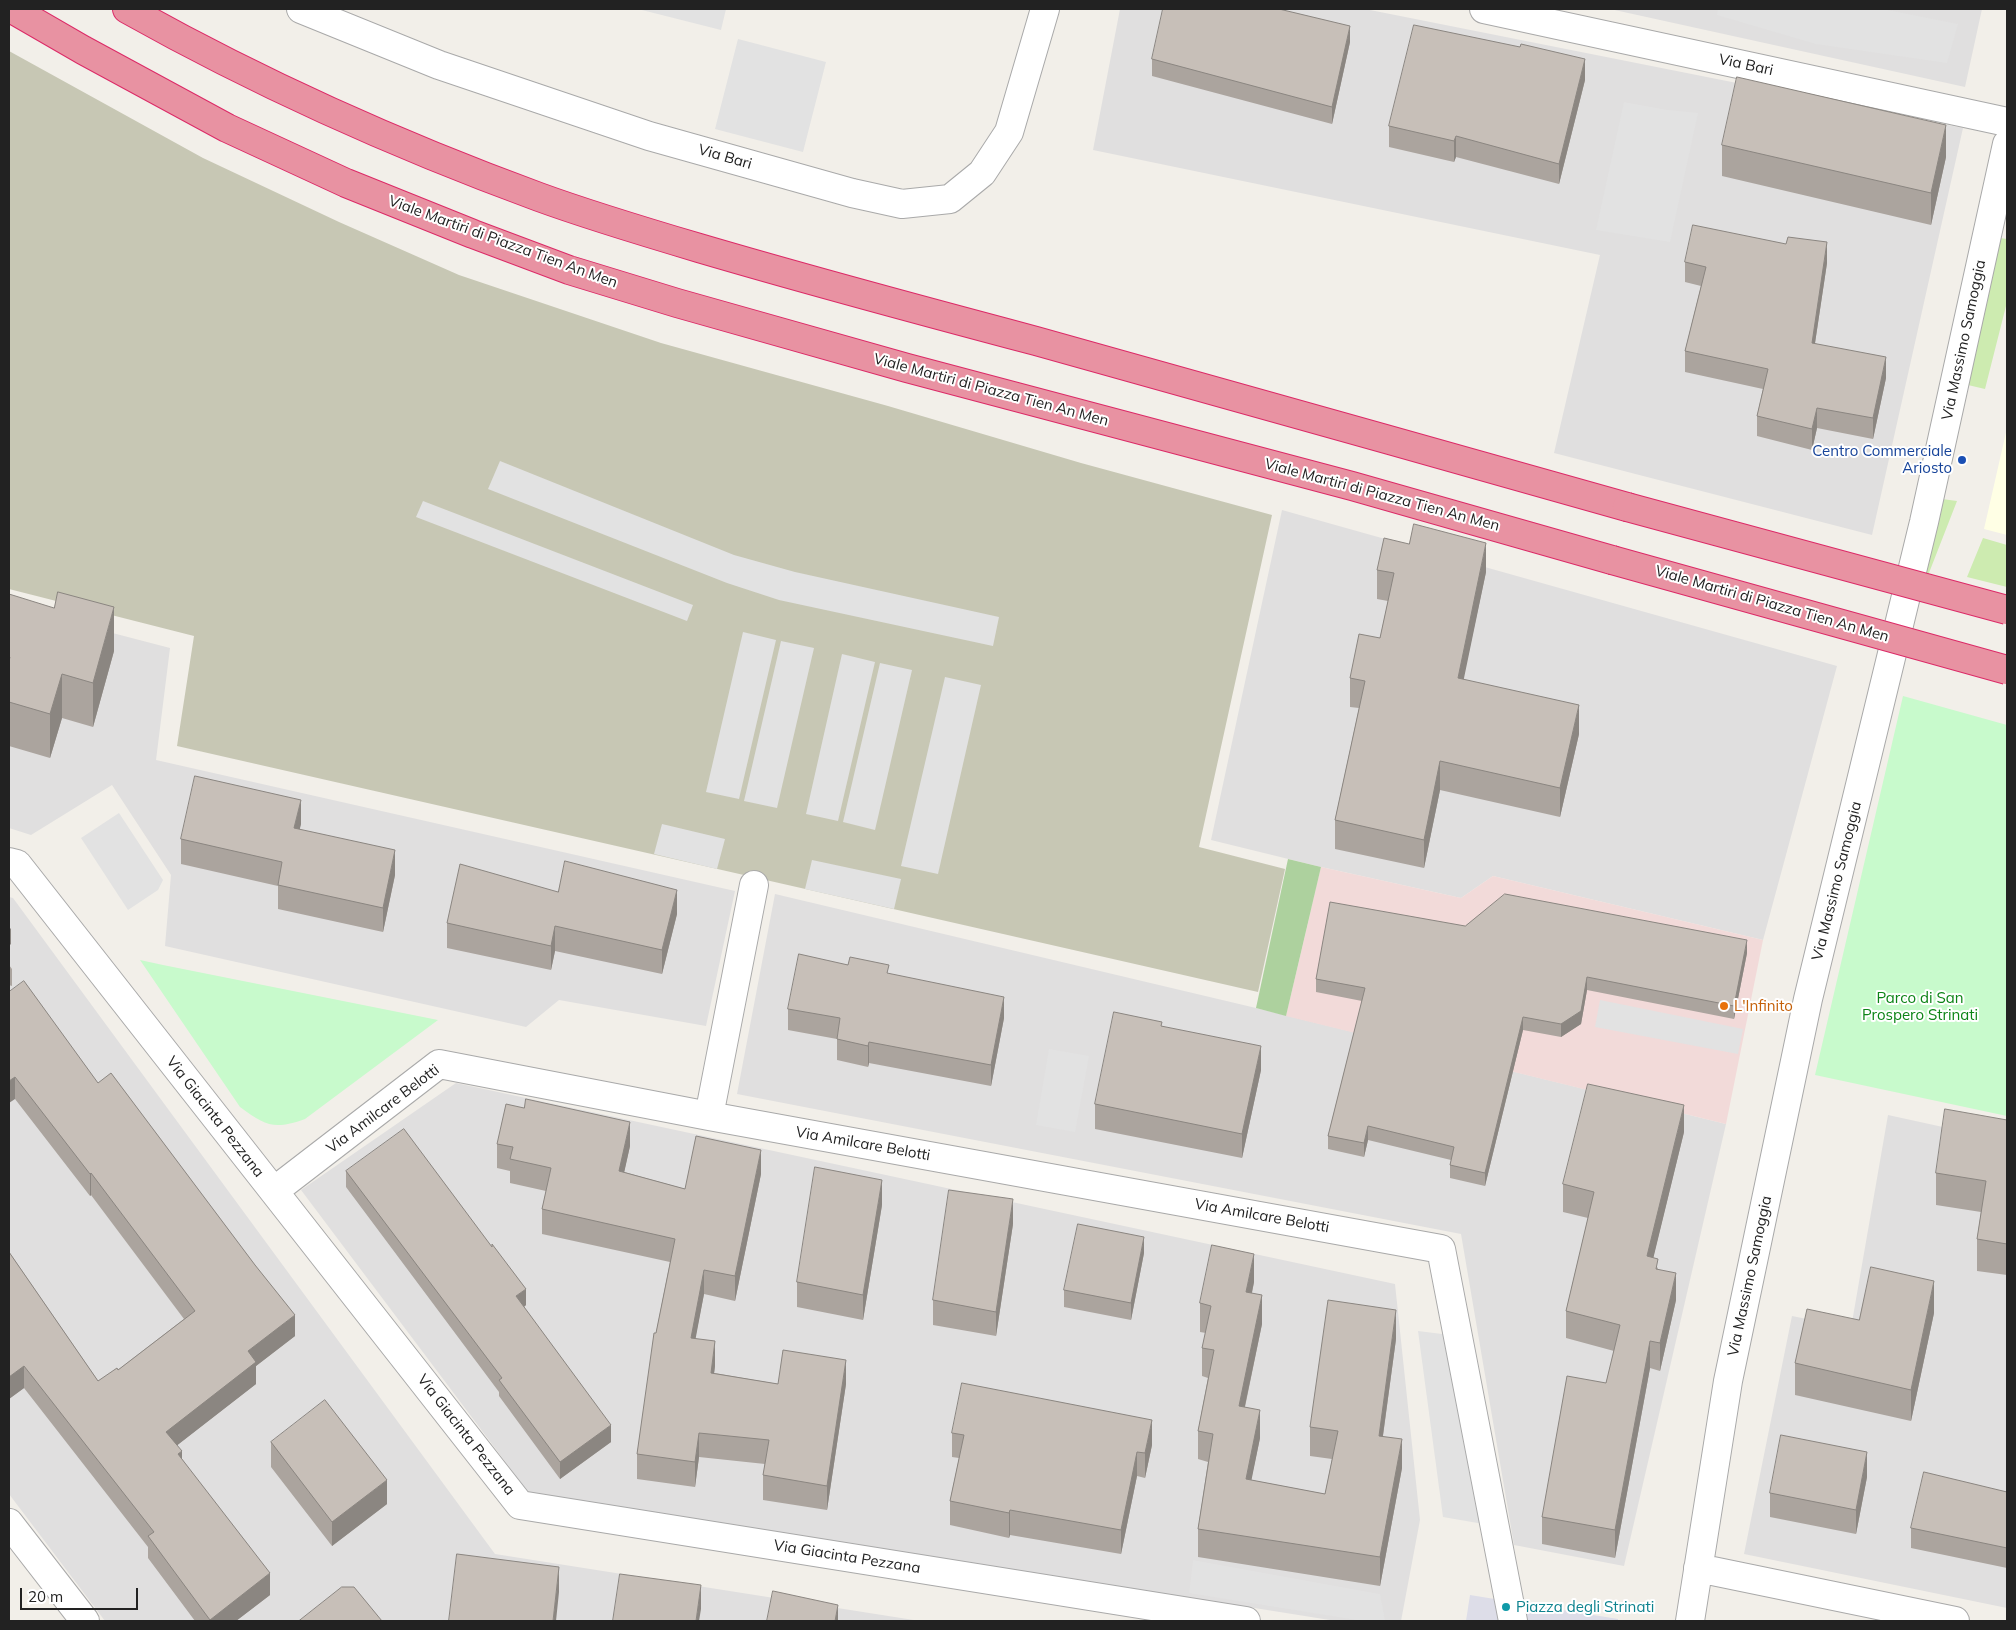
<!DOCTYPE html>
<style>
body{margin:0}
#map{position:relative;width:2016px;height:1630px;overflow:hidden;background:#f2efe9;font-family:Mulish,sans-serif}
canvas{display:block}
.frame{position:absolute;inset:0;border:10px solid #222;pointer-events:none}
.scale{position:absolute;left:20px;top:1588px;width:118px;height:22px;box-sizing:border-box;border:2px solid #222;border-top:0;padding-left:6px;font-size:15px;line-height:18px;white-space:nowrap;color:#222;-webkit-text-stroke:4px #fff;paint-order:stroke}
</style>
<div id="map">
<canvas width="2016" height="1630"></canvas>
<div class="frame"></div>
<div class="scale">20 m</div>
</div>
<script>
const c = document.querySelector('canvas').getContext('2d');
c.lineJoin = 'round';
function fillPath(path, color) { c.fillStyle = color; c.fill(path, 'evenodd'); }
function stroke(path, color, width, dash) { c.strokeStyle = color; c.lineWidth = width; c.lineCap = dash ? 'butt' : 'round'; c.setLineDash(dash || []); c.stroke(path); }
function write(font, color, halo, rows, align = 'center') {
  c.font = font + ' Mulish,sans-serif'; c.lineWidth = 4; c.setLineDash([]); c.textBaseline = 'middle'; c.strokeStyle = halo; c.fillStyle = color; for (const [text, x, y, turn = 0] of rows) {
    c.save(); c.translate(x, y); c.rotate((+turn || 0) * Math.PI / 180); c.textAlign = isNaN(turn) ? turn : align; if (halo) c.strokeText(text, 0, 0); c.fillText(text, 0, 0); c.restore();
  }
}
fillPath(new Path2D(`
 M 1120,9 L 1365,9 L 1963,128 L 1872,535 L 1554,453 L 1600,255 L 1093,150 Z
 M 1610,9 L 1982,9 L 1965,87 Z
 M 1282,510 L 1837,666 L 1763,940 L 1493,876 L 1461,898 L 1321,867 L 1211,840 Z
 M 9,606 L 170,648 L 156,760 L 735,891 L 706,1026 L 559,1000 L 526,1027 L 165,946 L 171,875 L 112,785 L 31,835 L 9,828 Z
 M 775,894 L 1256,1008 L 1726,1124 L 1624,1566 L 1514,1545 L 1461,1234 L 737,1094 Z
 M 9,897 L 13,898 L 495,1554 L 920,1621 L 105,1621 L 9,1494 Z
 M 456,1083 L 1395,1284 L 1420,1520 L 1401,1621 L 1336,1621 L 528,1492 L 301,1190 Z
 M 1888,1115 L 2007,1141 L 2007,1608 L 1744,1554 L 1792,1316 L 1851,1328 Z`), '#e0dfdf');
fillPath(new Path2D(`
 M 1321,867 L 1461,898 L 1493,876 L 1763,940 L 1726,1124 L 1286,1016 Z`), '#f2dad9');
fillPath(new Path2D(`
 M 2007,428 L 2007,535 L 1984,529 Z`), '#ffffe5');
fillPath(new Path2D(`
 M 9,51 L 203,158 L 339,222 L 459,275 L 661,343 L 888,406 L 1081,463 L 1272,515 L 1199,847 L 1285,869 L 1258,992 L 177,746 L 194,636 L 9,589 Z`), '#c7c7b4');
fillPath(new Path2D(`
 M 2000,238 L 2007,239 L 2007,302 L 1985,389 L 1968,385 Z
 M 1942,499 L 1957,501 L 1920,596 Z
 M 1983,538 L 2007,545 L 2007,587 L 1967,577 Z`), '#cdebb0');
fillPath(new Path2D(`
 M 1288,859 L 1321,867 L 1286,1016 L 1256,1008 Z`), '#add19e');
fillPath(new Path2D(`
 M 1903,696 L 2007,725 L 2007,1116 L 1815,1075 Z
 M 140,960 L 163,965 L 438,1020 L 305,1119 C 274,1130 266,1126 240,1107 Z`), '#c8facc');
fillPath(new Path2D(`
 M 638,9 L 726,9 L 721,30 Z
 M 1718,9 L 1883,9 L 1958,24 L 1947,63 L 1816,44 L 1717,15 Z
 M 738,39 L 826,62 L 803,152 L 715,129 Z
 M 1624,102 L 1668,110 L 1698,113 L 1670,242 L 1596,230 Z
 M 500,461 L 734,555 L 795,572 L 999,617 L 993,646 L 779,600 L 727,583 L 488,489 Z
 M 423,501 L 693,605 L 687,621 L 416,517 Z
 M 743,632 L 776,640 L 739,799 L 706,792 Z
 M 781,641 L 814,648 L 777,808 L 744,801 Z
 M 842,654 L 875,662 L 838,821 L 806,814 Z
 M 880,663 L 912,670 L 875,830 L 843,822 Z
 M 945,677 L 981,685 L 938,874 L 901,866 Z
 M 119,813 L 163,880 L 158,890 L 128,910 L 81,838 Z
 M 662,824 L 725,839 L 717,869 L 654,854 Z
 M 812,860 L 901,879 L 894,909 L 805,889 Z
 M 1600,1000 L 1743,1029 L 1738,1054 L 1595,1027 Z
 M 1049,1049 L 1089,1056 L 1075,1132 L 1036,1125 Z
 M 1418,1331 L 1458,1336 L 1495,1526 L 1443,1517 Z
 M 1193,1560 L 1380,1594 L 1385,1621 L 1363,1621 L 1189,1593 Z`), '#e2e2e2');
fillPath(new Path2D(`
 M 1470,1595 L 1618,1619 L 1618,1621 L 1466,1621 Z`), '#dddde8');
const minor = new Path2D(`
 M 301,9 L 439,65 L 649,136 L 852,193 L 902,204 L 950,199 L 982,173 L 1009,132 L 1045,9
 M 1484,9 L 2007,122
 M 9,862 L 17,864 L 520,1505 L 1246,1621
 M 709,1116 L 754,885
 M 274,1191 L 439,1064 L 709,1116 L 1441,1249 L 1513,1621
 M 9,1523 L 85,1621
 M 1698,1568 L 1955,1621
 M 1690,1621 L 1728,1381 L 1808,999 L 1924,522 L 2007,144`);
const highway = new Path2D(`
 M 12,9 L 83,50 L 227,128 L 346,183 L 473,234 L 569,270 L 677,303 L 907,368 L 1352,486 L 1612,560
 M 127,9 C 259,83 397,145 539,197 C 591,216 645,232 699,248 C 811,281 923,311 1036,341 C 1233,395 1430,452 1627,507`);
stroke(minor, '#a9a9a9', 30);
stroke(highway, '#dc2a67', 30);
stroke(minor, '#fff', 28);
stroke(highway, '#e892a2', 28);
const highwayBridge = new Path2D(`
 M 1627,507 L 2007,610
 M 1612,560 L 2007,670`);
stroke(highwayBridge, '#dc2a67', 30, []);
stroke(highwayBridge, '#e892a2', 28);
fillPath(new Path2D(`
 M 1350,42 L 1332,124 L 1152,76 L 1152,59 Z
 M 1585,80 L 1559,184 L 1456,157 L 1454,162 L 1389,147 L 1389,126 Z
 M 1722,145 L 1946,157 L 1931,225 L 1722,176 Z
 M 1685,262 L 1827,263 L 1815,343 L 1886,378 L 1873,439 L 1817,428 L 1812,450 L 1757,436 L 1757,416 L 1763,389 L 1685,372 L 1685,351 L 1701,286 L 1685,282 Z
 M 1377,570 L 1486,572 L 1463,679 L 1579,734 L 1560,817 L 1440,790 L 1424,868 L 1335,849 L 1335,820 L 1359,708 L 1350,707 L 1350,678 L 1380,638 L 1388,601 L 1377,599 Z
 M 9,594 L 114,651 L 93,727 L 62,718 L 50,758 L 9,746 Z
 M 301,824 L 299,830 L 395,875 L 383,932 L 278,909 L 278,886 L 181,864 L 181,839 Z
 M 558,892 L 677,914 L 662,974 L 555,951 L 551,970 L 447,948 L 447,923 Z
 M 1465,926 L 1747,953 L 1734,1019 L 1587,990 L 1581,1024 L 1561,1037 L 1523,1030 L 1485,1186 L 1450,1178 L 1450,1165 L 1451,1160 L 1368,1140 L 1364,1157 L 1328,1149 L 1328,1136 L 1362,1001 L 1316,992 L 1316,979 Z
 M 9,965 L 12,969 L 12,986 L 9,985 Z
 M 889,974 L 1004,1018 L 991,1086 L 869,1063 L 868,1067 L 837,1060 L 837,1039 L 788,1030 L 788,1009 Z
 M 9,992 L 98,1083 L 295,1336 L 256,1366 L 256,1384 L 177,1445 L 182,1459 L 270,1595 L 236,1621 L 195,1621 L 148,1558 L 148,1547 L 24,1388 L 9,1399 L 9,1252 L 98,1381 L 118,1370 L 184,1319 L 91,1195 L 90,1196 L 15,1099 Z
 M 1162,1026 L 1261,1070 L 1242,1158 L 1095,1129 L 1095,1104 Z
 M 2007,1120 L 2007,1275 L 1977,1271 L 1977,1239 L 1981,1212 L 1936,1205 L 1936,1173 Z
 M 1684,1132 L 1653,1258 L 1658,1269 L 1676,1300 L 1660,1371 L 1650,1368 L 1615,1558 L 1542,1544 L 1542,1517 L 1606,1383 L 1614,1351 L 1566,1338 L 1566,1311 L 1588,1218 L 1563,1212 L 1563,1184 Z
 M 497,1144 L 630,1146 L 624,1172 L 685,1189 L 761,1174 L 735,1301 L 704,1294 L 695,1339 L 715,1366 L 714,1373 L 778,1384 L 846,1384 L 827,1510 L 763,1500 L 763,1475 L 765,1464 L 699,1457 L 695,1487 L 637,1479 L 637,1454 L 656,1333 L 670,1262 L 542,1234 L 542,1209 L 546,1191 L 510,1183 L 510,1171 L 497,1168 Z
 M 346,1171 L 526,1305 L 524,1307 L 611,1442 L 560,1479 L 499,1396 L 499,1392 L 346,1187 Z
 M 882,1205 L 863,1320 L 797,1307 L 797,1282 Z
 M 1013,1224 L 996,1336 L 933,1325 L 933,1300 Z
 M 1144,1253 L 1131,1320 L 1064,1307 L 1064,1290 Z
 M 1254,1282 L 1252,1293 L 1262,1324 L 1245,1407 L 1260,1438 L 1251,1480 L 1325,1494 L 1332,1459 L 1310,1456 L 1310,1427 L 1396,1339 L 1383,1436 L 1402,1468 L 1380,1586 L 1198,1557 L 1198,1529 L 1208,1462 L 1198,1459 L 1198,1431 L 1208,1378 L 1202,1376 L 1202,1348 L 1206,1333 L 1200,1332 L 1200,1303 Z
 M 1934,1313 L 1911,1421 L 1795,1395 L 1795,1363 Z
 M 952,1433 L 1152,1445 L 1145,1478 L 1137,1476 L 1121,1554 L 1010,1535 L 1009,1538 L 950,1525 L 950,1501 L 959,1458 L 952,1457 Z
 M 271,1442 L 387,1504 L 332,1546 L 271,1467 Z
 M 1867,1477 L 1856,1534 L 1770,1517 L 1770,1493 Z
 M 2007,1492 L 2007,1568 L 1911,1548 L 1911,1528 Z`), '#aba49e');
fillPath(new Path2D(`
 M 1350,26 L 1350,42 L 1332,124 L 1332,107 Z
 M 1585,59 L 1585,80 L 1559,184 L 1559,164 Z
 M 1946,125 L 1946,157 L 1931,225 L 1931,193 Z
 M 1456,136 L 1456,157 L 1454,162 L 1454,141 Z
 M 1827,242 L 1827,263 L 1812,363 L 1812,343 Z
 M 1886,357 L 1886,378 L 1873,439 L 1873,418 Z
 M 1817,408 L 1817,428 L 1812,450 L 1812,429 Z
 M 1486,543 L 1486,572 L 1458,707 L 1458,678 Z
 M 114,607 L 114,651 L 93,727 L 93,683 Z
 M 62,674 L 62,718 L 50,758 L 50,714 Z
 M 1579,705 L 1579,734 L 1560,817 L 1560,788 Z
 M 1440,761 L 1440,790 L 1424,868 L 1424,840 Z
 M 301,800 L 301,824 L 294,853 L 294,828 Z
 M 395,850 L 395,875 L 383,932 L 383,908 Z
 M 677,890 L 677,914 L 662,974 L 662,950 Z
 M 555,926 L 555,951 L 551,970 L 551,946 Z
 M 11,928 L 11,944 L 9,946 L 9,930 Z
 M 1747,940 L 1747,953 L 1734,1019 L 1734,1006 Z
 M 1587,977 L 1587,990 L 1581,1024 L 1561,1037 L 1561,1024 Z
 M 1004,997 L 1004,1018 L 991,1086 L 991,1065 Z
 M 1523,1017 L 1523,1030 L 1485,1186 L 1485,1173 Z
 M 869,1042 L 869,1063 L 868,1067 L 868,1046 Z
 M 1261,1046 L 1261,1070 L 1242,1158 L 1242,1134 Z
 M 15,1077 L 15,1099 L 9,1103 L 9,1081 Z
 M 1684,1105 L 1684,1132 L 1647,1284 L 1647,1256 Z
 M 630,1122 L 630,1146 L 619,1196 L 619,1171 Z
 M 1368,1126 L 1368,1140 L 1364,1157 L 1364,1143 Z
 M 761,1150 L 761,1174 L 735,1301 L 735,1276 Z
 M 91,1173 L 91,1195 L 90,1196 L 90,1174 Z
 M 882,1180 L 882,1205 L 863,1320 L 863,1295 Z
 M 1013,1199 L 1013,1224 L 996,1336 L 996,1312 Z
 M 1144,1237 L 1144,1253 L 1131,1320 L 1131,1303 Z
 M 1254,1254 L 1254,1282 L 1246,1320 L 1246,1292 Z
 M 704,1270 L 704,1294 L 691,1363 L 691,1338 Z
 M 1676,1273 L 1676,1300 L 1660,1371 L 1660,1343 Z
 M 1934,1281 L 1934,1313 L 1911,1421 L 1911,1390 Z
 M 526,1289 L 526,1305 L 516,1313 L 516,1296 Z
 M 1262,1295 L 1262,1324 L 1239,1434 L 1239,1406 Z
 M 1396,1310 L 1396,1339 L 1379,1464 L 1379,1436 Z
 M 295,1315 L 295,1336 L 256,1366 L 256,1384 L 166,1454 L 166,1432 L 248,1351 Z
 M 715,1341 L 715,1366 L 711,1397 L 711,1373 Z
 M 1650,1341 L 1650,1368 L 1615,1558 L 1615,1530 Z
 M 846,1360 L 846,1384 L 827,1510 L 827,1486 Z
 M 24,1366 L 24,1388 L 9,1399 L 9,1377 Z
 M 1260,1410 L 1260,1438 L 1246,1507 L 1246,1479 Z
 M 1152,1420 L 1152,1445 L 1145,1478 L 1145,1453 Z
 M 611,1425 L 611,1442 L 560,1479 L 560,1462 Z
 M 699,1433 L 699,1457 L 695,1487 L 695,1462 Z
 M 1402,1439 L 1402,1468 L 1380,1586 L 1380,1557 Z
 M 182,1451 L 182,1473 L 178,1454 Z
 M 1137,1452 L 1137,1476 L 1121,1554 L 1121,1530 Z
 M 1867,1452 L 1867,1477 L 1856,1534 L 1856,1510 Z
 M 387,1480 L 387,1504 L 332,1546 L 332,1522 Z
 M 1010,1510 L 1010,1535 L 1009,1538 L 1009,1513 Z
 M 559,1567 L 559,1592 L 556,1621 L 553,1621 Z
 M 270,1573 L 270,1595 L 236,1621 L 210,1621 L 210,1620 Z
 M 701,1585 L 701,1609 L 699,1621 L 696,1621 Z
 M 838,1605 L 838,1621 L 835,1621 Z`), '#8b8681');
const building = new Path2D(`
 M 1163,9 L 1279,9 L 1350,26 L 1332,107 L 1152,59 Z
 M 1414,25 L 1520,47 L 1521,44 L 1585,59 L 1559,164 L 1456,136 L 1454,141 L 1389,126 Z
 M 1737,77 L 1946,125 L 1931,193 L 1722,145 Z
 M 1693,225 L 1786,244 L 1788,237 L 1827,242 L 1812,343 L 1886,357 L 1873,418 L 1817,408 L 1812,429 L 1757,416 L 1768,369 L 1685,351 L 1706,267 L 1685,262 Z
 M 1414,524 L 1486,543 L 1458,678 L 1579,705 L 1560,788 L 1440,761 L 1424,840 L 1335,820 L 1365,681 L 1350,678 L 1359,634 L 1380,638 L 1394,573 L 1377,570 L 1384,538 L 1409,544 Z
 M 58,592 L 114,607 L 93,683 L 62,674 L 50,714 L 9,702 L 9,661 L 10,657 L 9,657 L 9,594 L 54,608 Z
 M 195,776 L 301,800 L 294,828 L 395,850 L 383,908 L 278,885 L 282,862 L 181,839 Z
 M 565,861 L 677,890 L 662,950 L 555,926 L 551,946 L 447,923 L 460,864 L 558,892 Z
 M 1505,894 L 1747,940 L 1734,1006 L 1587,977 L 1581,1011 L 1561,1024 L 1523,1017 L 1485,1173 L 1450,1165 L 1454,1147 L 1368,1126 L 1364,1143 L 1328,1136 L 1365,988 L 1316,979 L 1330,902 L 1465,926 Z
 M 799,954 L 848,965 L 850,957 L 889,965 L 887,973 L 1004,997 L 991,1065 L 869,1042 L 868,1046 L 837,1039 L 840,1018 L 788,1009 Z
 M 24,981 L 98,1083 L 111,1073 L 255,1265 L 295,1315 L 248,1351 L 256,1362 L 166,1432 L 182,1451 L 178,1454 L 270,1573 L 210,1620 L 148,1536 L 154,1532 L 24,1366 L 9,1377 L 9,1252 L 98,1381 L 117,1368 L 118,1370 L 195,1311 L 91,1173 L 90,1174 L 15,1077 L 9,1081 L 9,992 Z
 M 1114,1012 L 1162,1022 L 1161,1026 L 1261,1046 L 1242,1134 L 1095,1104 Z
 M 1588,1084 L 1684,1105 L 1647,1256 L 1658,1259 L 1656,1269 L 1676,1273 L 1660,1343 L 1650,1341 L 1615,1530 L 1542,1517 L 1567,1376 L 1606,1383 L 1620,1325 L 1566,1311 L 1594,1192 L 1563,1184 Z
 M 526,1099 L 630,1122 L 619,1171 L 685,1189 L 696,1136 L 761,1150 L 735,1276 L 704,1270 L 691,1338 L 715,1341 L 711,1373 L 778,1384 L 783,1350 L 846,1360 L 827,1486 L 763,1475 L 769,1440 L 699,1433 L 695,1462 L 637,1454 L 654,1333 L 656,1333 L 675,1239 L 542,1209 L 551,1168 L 510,1159 L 513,1147 L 497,1144 L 506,1104 L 524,1108 Z
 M 1945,1109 L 2007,1120 L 2007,1244 L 1977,1239 L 1986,1181 L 1936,1173 Z
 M 404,1129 L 492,1247 L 492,1244 L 526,1289 L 516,1296 L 611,1425 L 560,1462 L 499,1380 L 502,1378 L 346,1171 Z
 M 815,1167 L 882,1180 L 863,1295 L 797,1282 Z
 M 949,1190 L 1013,1199 L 996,1312 L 933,1300 Z
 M 1078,1224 L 1144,1237 L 1131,1303 L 1064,1290 Z
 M 1212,1245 L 1254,1254 L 1246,1292 L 1262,1295 L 1239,1406 L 1260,1410 L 1246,1479 L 1325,1494 L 1338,1431 L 1310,1427 L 1328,1300 L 1396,1310 L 1379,1436 L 1402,1439 L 1380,1557 L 1198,1529 L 1213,1434 L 1198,1431 L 1214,1350 L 1202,1348 L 1211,1306 L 1200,1303 Z
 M 1871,1267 L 1934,1281 L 1911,1390 L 1795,1363 L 1807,1309 L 1859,1320 Z
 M 962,1383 L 1152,1420 L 1145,1453 L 1137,1452 L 1121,1530 L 1010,1510 L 1009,1513 L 950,1501 L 964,1435 L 952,1433 Z
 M 325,1400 L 387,1480 L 332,1522 L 271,1442 Z
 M 1781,1435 L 1867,1452 L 1856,1510 L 1770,1493 Z
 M 1924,1472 L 2007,1492 L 2007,1548 L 1911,1528 Z
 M 457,1554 L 559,1567 L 553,1621 L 449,1621 Z
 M 620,1574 L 701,1585 L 696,1621 L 613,1621 Z
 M 342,1587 L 354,1587 L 382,1621 L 299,1621 Z
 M 773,1591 L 838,1605 L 835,1621 L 767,1621 Z`);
fillPath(building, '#c7bfb8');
stroke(building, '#8b8681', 1);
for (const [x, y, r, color] of [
 [1962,460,5,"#1a4fb4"],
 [1724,1006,5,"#e8710a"],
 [1506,1607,5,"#0f9aa8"]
]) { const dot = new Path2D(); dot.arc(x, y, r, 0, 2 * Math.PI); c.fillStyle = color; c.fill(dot); stroke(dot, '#fff', 2); }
write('15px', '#222', '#fff', [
 ["Via Bari",1746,65,12],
 ["Via Bari",725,157,16],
 ["Viale Martiri di Piazza Tien An Men",503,242,20],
 ["Via Massimo Samoggia",1964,340,-78],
 ["Viale Martiri di Piazza Tien An Men",991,390,15],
 ["Viale Martiri di Piazza Tien An Men",1382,495,15],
 ["Viale Martiri di Piazza Tien An Men",1772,604,16],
 ["Via Massimo Samoggia",1837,881,-76],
 ["Via Amilcare Belotti",383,1109,-37],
 ["Via Giacinta Pezzana",215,1117,52],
 ["Via Amilcare Belotti",863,1144,10],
 ["Via Amilcare Belotti",1262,1216,10],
 ["Via Massimo Samoggia",1750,1276,-78],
 ["Via Giacinta Pezzana",466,1435,52],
 ["Via Giacinta Pezzana",847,1557,9]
]);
write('15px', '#164399', '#fff', [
 ["Centro Commerciale",1952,451],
 ["Ariosto",1952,468]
], 'right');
write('15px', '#0c8416', '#fff', [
 ["Parco di San",1920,998],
 ["Prospero Strinati",1920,1015]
]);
write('15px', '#c56008', '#fff', [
 ["L'Infinito",1734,1006]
], 'left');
write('15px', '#0d838f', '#fff', [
 ["Piazza degli Strinati",1516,1607]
], 'left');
</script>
